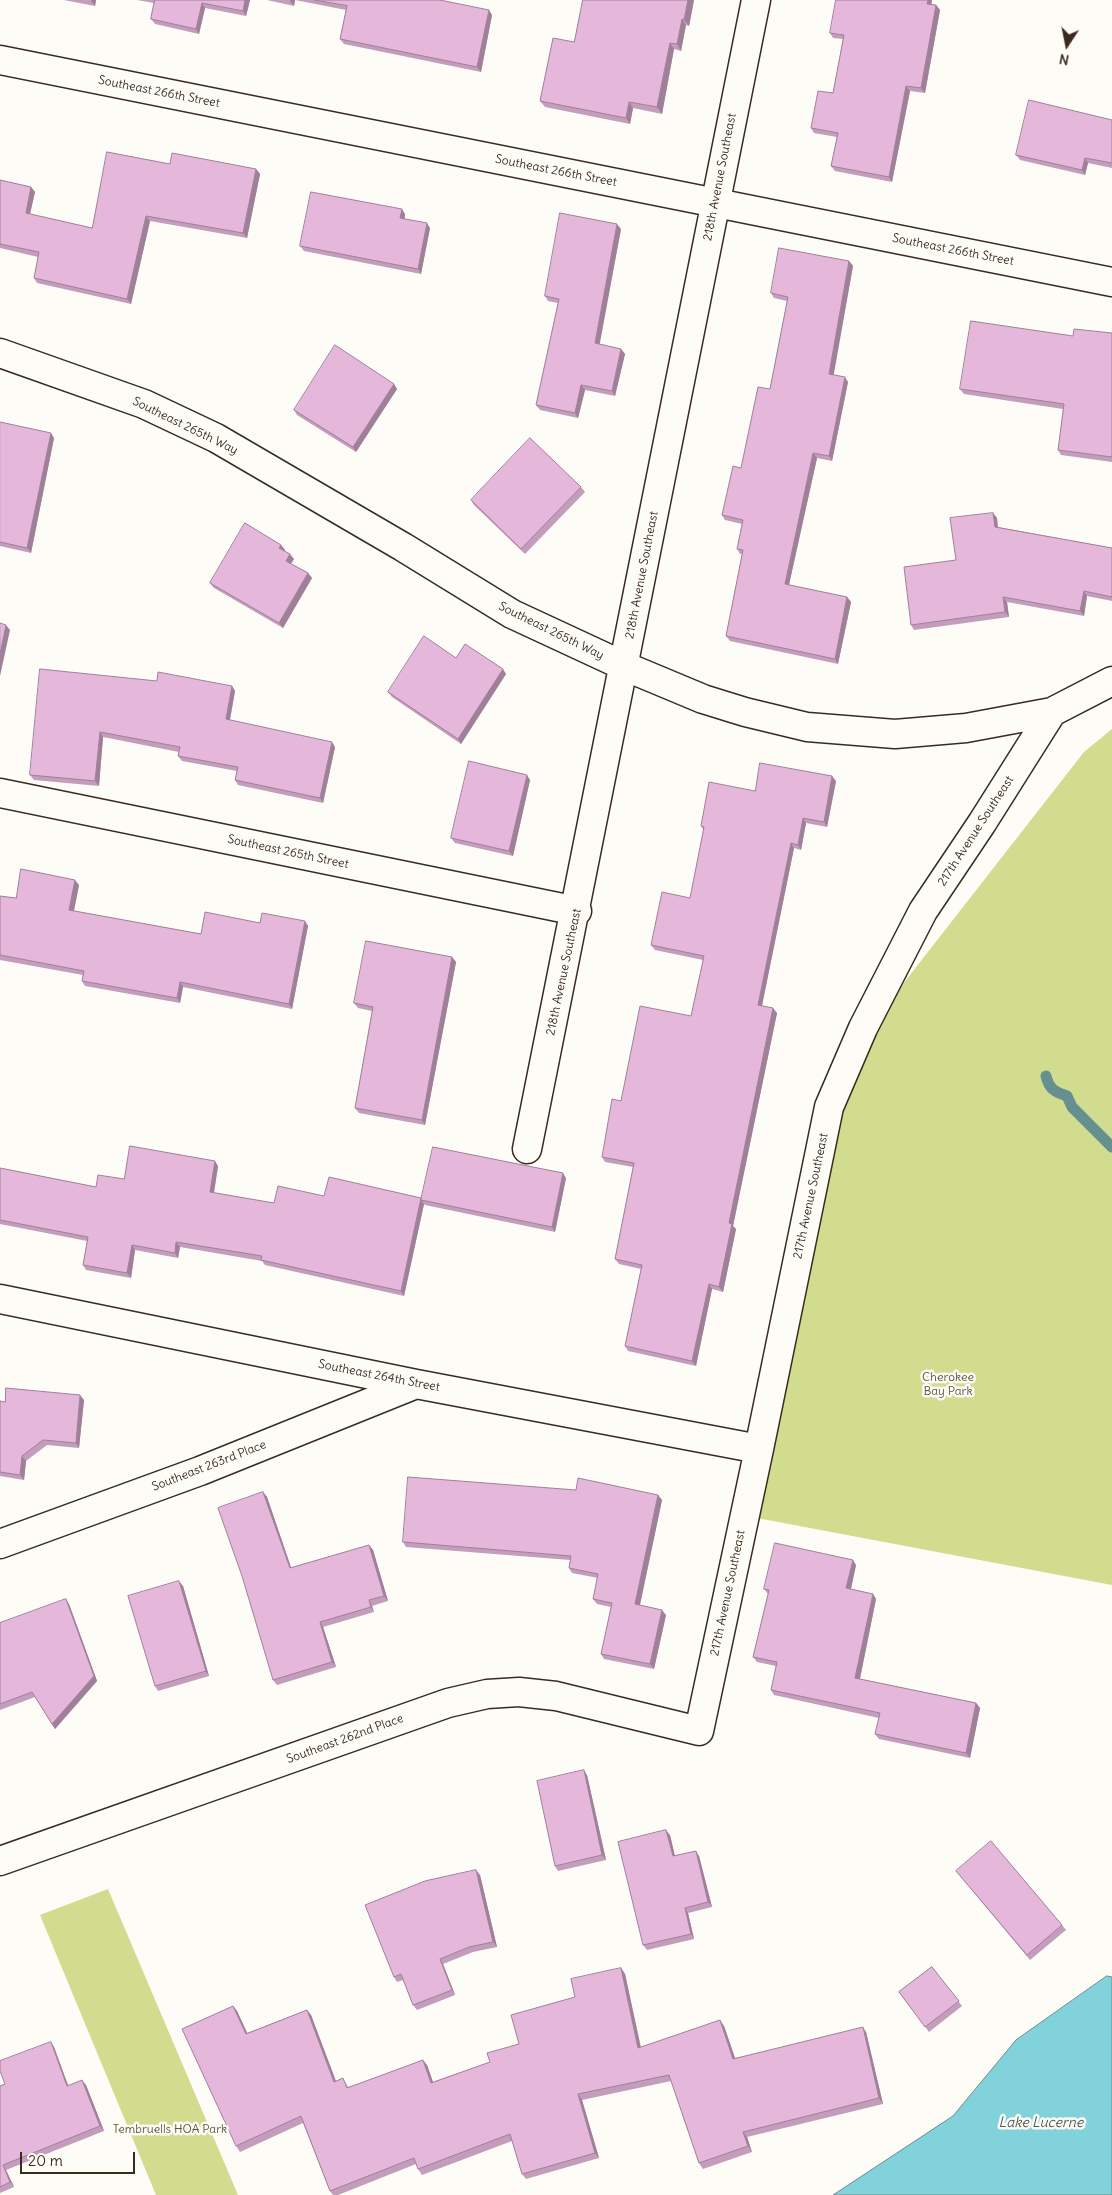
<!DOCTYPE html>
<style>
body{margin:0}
#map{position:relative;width:1112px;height:2195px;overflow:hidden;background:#fdfcf7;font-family:Delius,sans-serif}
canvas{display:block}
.north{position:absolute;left:1042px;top:20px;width:50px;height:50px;-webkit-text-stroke:4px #fdfcf7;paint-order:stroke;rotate:191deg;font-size:14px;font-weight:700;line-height:20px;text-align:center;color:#3b2a1e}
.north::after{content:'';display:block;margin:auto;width:18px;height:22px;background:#3b2a1e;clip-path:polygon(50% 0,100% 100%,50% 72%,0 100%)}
.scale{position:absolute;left:20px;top:2152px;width:115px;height:22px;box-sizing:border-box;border:2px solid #3b2a1e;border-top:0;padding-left:6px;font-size:15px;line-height:18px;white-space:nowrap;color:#3b2a1e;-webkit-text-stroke:4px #fdfcf7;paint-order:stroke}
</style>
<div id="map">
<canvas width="1112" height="2195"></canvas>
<div class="north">N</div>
<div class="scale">20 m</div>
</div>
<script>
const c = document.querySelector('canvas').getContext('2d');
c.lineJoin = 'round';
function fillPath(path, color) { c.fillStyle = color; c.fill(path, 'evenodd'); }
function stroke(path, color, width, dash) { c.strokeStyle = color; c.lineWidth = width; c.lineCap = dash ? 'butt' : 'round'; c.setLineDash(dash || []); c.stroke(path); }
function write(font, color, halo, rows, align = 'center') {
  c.font = font + ' Delius,sans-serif'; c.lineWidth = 5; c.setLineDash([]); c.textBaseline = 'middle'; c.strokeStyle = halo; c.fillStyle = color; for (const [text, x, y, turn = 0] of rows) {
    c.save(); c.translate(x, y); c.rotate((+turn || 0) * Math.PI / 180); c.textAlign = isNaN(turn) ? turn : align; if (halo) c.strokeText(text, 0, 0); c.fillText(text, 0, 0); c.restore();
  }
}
fillPath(new Path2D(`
 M 1112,729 L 1112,1585 L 757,1518 L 834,1113 L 881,1012 L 1084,752 Z
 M 108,1889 L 238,2195 L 156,2195 L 40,1915 Z`), '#d1dc8e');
const water = new Path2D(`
 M 1107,1976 L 1112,1977 L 1112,2195 L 833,2195 L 953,2116 L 1016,2040 Z`);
fillPath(water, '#82d2dc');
stroke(water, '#668f90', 1);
stroke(new Path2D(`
 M 1046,1076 C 1049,1089 1055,1092 1067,1096 L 1072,1107 L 1112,1147`), '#668f90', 11);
const minor = new Path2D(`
 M 0,60 L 1112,282
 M 0,353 L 144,404 L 216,438 L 403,547 L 512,614 L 624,666 L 703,699 L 745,712 L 807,727 L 895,734 L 966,728 L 1052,712 L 1112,681
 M 0,793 L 577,911
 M 527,1149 C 606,767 677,383 756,0
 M 0,1299 L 416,1384 L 759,1449
 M 0,1544 L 200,1471 L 416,1384
 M 0,1861 L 448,1703 L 487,1694 L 519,1692 L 556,1696 L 699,1731 L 759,1449 L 829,1107 L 863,1028 L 923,911 L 982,823 L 1052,712`);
stroke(minor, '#3b2a1e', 31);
stroke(minor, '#fdfcf7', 28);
fillPath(new Path2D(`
 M 64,0 L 96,0 L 95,6 Z
 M 137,0 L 250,0 L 246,16 L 205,8 L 199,34 L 155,24 L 151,19 L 154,3 Z
 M 267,0 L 440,0 L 492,15 L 481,72 L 344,44 L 340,39 L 346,10 L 295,0 L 294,6 Z
 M 583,0 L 694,0 L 689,26 L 686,25 L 681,51 L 674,49 L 662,114 L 633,108 L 630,124 L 545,107 L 540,101 L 574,42 Z
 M 932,5 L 936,5 L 940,10 L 925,93 L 910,91 L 892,182 L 835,171 L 831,166 L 837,137 L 814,133 L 811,128 L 833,93 L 843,39 L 833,38 L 830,33 Z
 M 1112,120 L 1112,168 L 1088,163 L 1085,175 L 1020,160 L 1016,155 Z
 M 170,164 L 256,169 L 260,174 L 247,238 L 150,221 L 131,304 L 37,283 L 34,278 L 38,257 L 0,248 L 0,180 L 31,187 L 35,192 L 30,214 L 92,228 Z
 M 405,214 L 405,219 L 430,228 L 421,274 L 304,251 L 300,246 Z
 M 621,229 L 599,344 L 621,349 L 625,354 L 615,396 L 585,390 L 578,418 L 540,410 L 536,405 L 558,303 L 548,301 L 545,296 Z
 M 849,261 L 853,266 L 833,374 L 848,382 L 832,461 L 817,458 L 789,585 L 847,597 L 851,602 L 838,664 L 730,641 L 726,636 L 742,554 L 740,554 L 737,549 L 742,524 L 725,520 L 722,515 L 741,468 L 770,389 L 787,301 L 774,298 L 771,293 Z
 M 1112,333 L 1112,462 L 1061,455 L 1058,450 L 1063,409 L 964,394 L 960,389 L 1073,336 Z
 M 394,384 L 397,389 L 356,452 L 297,415 L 294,410 Z
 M 0,422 L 54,438 L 31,553 L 0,546 Z
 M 581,487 L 585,492 L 525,554 L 474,505 L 471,500 Z
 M 993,513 L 997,518 L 998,527 L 1112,548 L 1112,601 L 1087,596 L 1084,616 L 1007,602 L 1009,617 L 914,630 L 911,625 L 956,560 Z
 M 281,545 L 285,550 L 284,551 L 294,559 L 291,564 L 308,573 L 312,578 L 283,628 L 214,588 L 210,583 Z
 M 456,658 L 506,674 L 461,744 L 392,697 L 388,692 Z
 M 157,681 L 232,686 L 235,691 L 230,720 L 335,747 L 323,803 L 238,785 L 235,780 L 237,771 L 182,761 L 178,756 L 179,752 L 103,737 L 99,786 L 34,780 L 30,775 Z
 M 530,780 L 513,856 L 455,843 L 451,838 Z
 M 836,781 L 827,827 L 806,823 L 801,850 L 794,848 L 762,1006 L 777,1013 L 733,1226 L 736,1229 L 723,1292 L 712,1289 L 696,1366 L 628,1351 L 625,1346 L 641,1269 L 619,1264 L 615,1259 L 633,1167 L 605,1162 L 602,1157 L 621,1101 L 691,1016 L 703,960 L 655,950 L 651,945 L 690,898 L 704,831 L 701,826 L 755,791 Z
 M 79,885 L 74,911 L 201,934 L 260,923 L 305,921 L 308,926 L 292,1009 L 183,987 L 180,1003 L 85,986 L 82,981 L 83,975 L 0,960 L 0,896 L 16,898 Z
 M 452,957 L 456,962 L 425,1125 L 359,1113 L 355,1108 L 372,1011 L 358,1008 L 354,1003 Z
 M 218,1166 L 214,1193 L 274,1203 L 324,1196 L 422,1199 L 566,1178 L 555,1232 L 425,1205 L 424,1204 L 404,1296 L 265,1265 L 262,1261 L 180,1247 L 178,1258 L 135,1250 L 131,1278 L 86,1270 L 83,1265 L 87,1241 L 0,1224 L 0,1168 L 96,1187 L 124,1179 Z
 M 84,1400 L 79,1448 L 47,1445 L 26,1461 L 24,1480 L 0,1476 L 0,1401 L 5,1402 Z
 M 576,1490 L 658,1495 L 662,1500 L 640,1605 L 666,1615 L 654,1669 L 604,1659 L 601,1654 L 611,1607 L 597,1604 L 593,1599 L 598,1578 L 572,1573 L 569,1568 L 570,1560 L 406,1547 L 403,1542 Z
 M 263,1492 L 267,1497 L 291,1568 L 369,1545 L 373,1550 L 388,1601 L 372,1606 L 374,1612 L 323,1627 L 336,1667 L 277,1685 L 273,1680 Z
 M 856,1565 L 851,1589 L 873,1594 L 876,1599 L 860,1679 L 976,1703 L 980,1708 L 970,1758 L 879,1739 L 875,1734 L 879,1718 L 774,1695 L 771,1690 L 776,1666 L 757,1662 L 753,1657 L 768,1594 L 764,1589 Z
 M 183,1586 L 209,1676 L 158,1691 L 155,1686 Z
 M 69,1604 L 97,1681 L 55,1729 L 35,1697 L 0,1710 L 0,1623 Z
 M 587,1775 L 606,1860 L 558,1871 L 555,1866 Z
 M 670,1835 L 675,1856 L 699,1856 L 712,1907 L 688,1913 L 694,1939 L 647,1950 L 643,1945 Z
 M 956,1871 L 1062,1925 L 1066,1930 L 1030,1960 Z
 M 480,1875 L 497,1947 L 473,1952 L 443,1964 L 455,1995 L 417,2010 L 413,2005 L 403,1980 L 397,1982 L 394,1977 Z
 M 932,1967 L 962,2006 L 929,2032 L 899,1992 Z
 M 621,1968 L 625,1974 L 641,2047 L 724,2026 L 735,2058 L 866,2032 L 883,2104 L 747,2137 L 752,2152 L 703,2169 L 699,2163 L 671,2081 L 582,2100 L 599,2158 L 526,2179 L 522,2174 L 512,2141 L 422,2175 L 418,2169 L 416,2164 L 338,2195 L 333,2195 L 330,2191 L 303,2123 L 240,2152 L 236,2146 L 233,2006 L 237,2011 L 247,2033 L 307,2010 L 311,2015 L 336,2081 L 343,2078 L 348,2087 L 427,2065 L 433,2082 L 490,2062 L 519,2044 L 575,1997 Z
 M 54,2047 L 68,2085 L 86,2085 L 104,2131 L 6,2170 L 14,2187 L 0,2193 L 0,2086 L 5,2084 Z`), '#c49dbc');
fillPath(new Path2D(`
 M 91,0 L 96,0 L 95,6 L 91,1 Z
 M 245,0 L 250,0 L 246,16 L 243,11 Z
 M 290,0 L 295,0 L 294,6 L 290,1 Z
 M 688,0 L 694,0 L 689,26 L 684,20 Z
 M 928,0 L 932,0 L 931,9 L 927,4 Z
 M 202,3 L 205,8 L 199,34 L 196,29 Z
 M 936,5 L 940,10 L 925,93 L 921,88 Z
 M 489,10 L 492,15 L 481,72 L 477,67 Z
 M 682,19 L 686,25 L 681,51 L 677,44 Z
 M 670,43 L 674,49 L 662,114 L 657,107 Z
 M 906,86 L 910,91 L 892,182 L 889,177 Z
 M 629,102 L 633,108 L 630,124 L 626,118 Z
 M 1085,158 L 1088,163 L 1085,175 L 1082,170 Z
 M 256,169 L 260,174 L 247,238 L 243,233 Z
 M 31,187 L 35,192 L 29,218 L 26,213 Z
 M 402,209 L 405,214 L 404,223 L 400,218 Z
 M 146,216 L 150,221 L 131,304 L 127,299 Z
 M 427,223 L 430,228 L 421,274 L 418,269 Z
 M 617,224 L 621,229 L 599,348 L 595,343 Z
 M 849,261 L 853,266 L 833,379 L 829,374 Z
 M 621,349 L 625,354 L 615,396 L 612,391 Z
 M 845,377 L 848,382 L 832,461 L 829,456 Z
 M 394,384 L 397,389 L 356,452 L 353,447 Z
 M 581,385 L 585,390 L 578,418 L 575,413 Z
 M 51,433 L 54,438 L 31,553 L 27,548 Z
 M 813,453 L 817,458 L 788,589 L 785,584 Z
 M 993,513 L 997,518 L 998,532 L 995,527 Z
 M 281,545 L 285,550 L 283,553 L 279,548 Z
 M 290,554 L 294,559 L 289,566 L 286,561 Z
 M 308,573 L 312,578 L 283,628 L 279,623 Z
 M 1084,591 L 1087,596 L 1084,616 L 1080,611 Z
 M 847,597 L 851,602 L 838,664 L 835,659 Z
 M 1003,597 L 1007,602 L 1009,617 L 1005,612 Z
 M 6,625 L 10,630 L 0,676 L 0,654 Z
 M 503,669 L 506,674 L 461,744 L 458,739 Z
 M 232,686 L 235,691 L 229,724 L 226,719 Z
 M 100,732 L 103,737 L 99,786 L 95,781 Z
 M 332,742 L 335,747 L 323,803 L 320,798 Z
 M 527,775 L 530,780 L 513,856 L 509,851 Z
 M 832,776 L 836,781 L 827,827 L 824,822 Z
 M 803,818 L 806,823 L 801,850 L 798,845 Z
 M 791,843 L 794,848 L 761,1010 L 758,1005 Z
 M 75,880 L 79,885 L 73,915 L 69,910 Z
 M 305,921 L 308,926 L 292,1009 L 289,1004 Z
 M 452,957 L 456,962 L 425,1125 L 422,1120 Z
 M 180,982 L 183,987 L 180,1003 L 177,998 Z
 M 773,1008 L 777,1013 L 733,1226 L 736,1229 L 723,1292 L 719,1287 L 729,1223 Z
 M 215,1161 L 218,1166 L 213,1198 L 210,1192 Z
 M 563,1173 L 566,1178 L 555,1232 L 552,1227 Z
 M 421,1198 L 423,1201 L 421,1200 L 424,1204 L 404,1296 L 401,1291 Z
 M 176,1242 L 180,1247 L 178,1258 L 175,1253 Z
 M 132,1245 L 135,1250 L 131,1278 L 127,1273 Z
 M 709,1284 L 712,1289 L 696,1366 L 692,1361 Z
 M 80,1395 L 84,1400 L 79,1448 L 76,1443 Z
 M 22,1456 L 26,1461 L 24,1480 L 20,1475 Z
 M 263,1492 L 267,1497 L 293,1573 L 290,1568 Z
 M 658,1495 L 662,1500 L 639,1609 L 635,1604 Z
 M 369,1545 L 373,1550 L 388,1601 L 384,1596 Z
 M 853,1560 L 856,1565 L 850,1593 L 846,1588 Z
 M 179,1581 L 183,1586 L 209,1676 L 206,1671 Z
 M 873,1594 L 876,1599 L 859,1683 L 855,1678 Z
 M 66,1599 L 69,1604 L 97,1681 L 55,1729 L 52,1724 Z
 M 369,1600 L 372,1606 L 374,1612 L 371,1607 Z
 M 662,1610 L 666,1615 L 654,1669 L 650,1664 Z
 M 320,1622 L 323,1627 L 336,1667 L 332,1662 Z
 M 976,1703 L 980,1708 L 970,1758 L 966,1753 Z
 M 584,1770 L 587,1775 L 606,1860 L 602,1855 Z
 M 666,1830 L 670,1835 L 676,1861 L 673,1856 Z
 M 696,1851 L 699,1856 L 712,1907 L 708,1902 Z
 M 476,1870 L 480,1875 L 497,1947 L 493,1942 Z
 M 685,1908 L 688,1913 L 694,1939 L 691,1934 Z
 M 440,1959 L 443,1964 L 455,1995 L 452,1990 Z
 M 621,1968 L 625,1974 L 642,2054 L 638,2048 Z
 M 233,2006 L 237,2011 L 250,2039 L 246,2034 Z
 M 307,2010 L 311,2015 L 338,2087 L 334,2082 Z
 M 720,2020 L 724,2026 L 737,2064 L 733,2059 Z
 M 863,2027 L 866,2032 L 883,2104 L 879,2098 Z
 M 51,2042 L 54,2047 L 70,2091 L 67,2086 Z
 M 423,2060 L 427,2065 L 435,2088 L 431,2083 Z
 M 82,2080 L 86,2085 L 104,2131 L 100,2126 Z
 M 578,2094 L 582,2100 L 599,2158 L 595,2153 Z
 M 743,2132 L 747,2137 L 752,2152 L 748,2146 Z
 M 3,2165 L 6,2170 L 14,2187 L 10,2182 Z`), '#a08099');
const building = new Path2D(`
 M 155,0 L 245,0 L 243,11 L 202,3 L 196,29 L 151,19 Z
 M 315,0 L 440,0 L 489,10 L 477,67 L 340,39 L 347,6 Z
 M 583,0 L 688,0 L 684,20 L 682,19 L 677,44 L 670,43 L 657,107 L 629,102 L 626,118 L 540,101 L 553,38 L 574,42 Z
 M 836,0 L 928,0 L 927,4 L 936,5 L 921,88 L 906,86 L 889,177 L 831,166 L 838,133 L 811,128 L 818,91 L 833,93 L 844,35 L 830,33 Z
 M 1029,100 L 1112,120 L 1112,163 L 1085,158 L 1082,170 L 1016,155 Z
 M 107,152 L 170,164 L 172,153 L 256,169 L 243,233 L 146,216 L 127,299 L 34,278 L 39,252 L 0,244 L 0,180 L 31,187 L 26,213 L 92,228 Z
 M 311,192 L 402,209 L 400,218 L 427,223 L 418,269 L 300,246 Z
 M 560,213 L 617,224 L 595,343 L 621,349 L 612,391 L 581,385 L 575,413 L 536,405 L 559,299 L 545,296 Z
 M 779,248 L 849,261 L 829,374 L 845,377 L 829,456 L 813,453 L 785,584 L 847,597 L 835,659 L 726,636 L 743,550 L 737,549 L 743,520 L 722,515 L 733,466 L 741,468 L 758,387 L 770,389 L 788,297 L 771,293 Z
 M 971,321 L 1073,336 L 1074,329 L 1112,333 L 1112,457 L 1058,450 L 1064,404 L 960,389 Z
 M 335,345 L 394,384 L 353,447 L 294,410 Z
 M 0,422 L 51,433 L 27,548 L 0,542 Z
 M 530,438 L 581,487 L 521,549 L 471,500 Z
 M 993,513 L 995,527 L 1112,548 L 1112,597 L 1084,591 L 1080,611 L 1003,597 L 1005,612 L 911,625 L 904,567 L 956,560 L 950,518 Z
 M 245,523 L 281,545 L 279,548 L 290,554 L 286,561 L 308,573 L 279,623 L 210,583 Z
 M 0,623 L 6,625 L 0,654 Z
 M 424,636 L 456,658 L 465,644 L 503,669 L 458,739 L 388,692 Z
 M 40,669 L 157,681 L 158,672 L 232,686 L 226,719 L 332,742 L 320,798 L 235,780 L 238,767 L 178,756 L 180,747 L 100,732 L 95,781 L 30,775 Z
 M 469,761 L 527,775 L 509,851 L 451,838 Z
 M 760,763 L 832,776 L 824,822 L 803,818 L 798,845 L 791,843 L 758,1005 L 773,1008 L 729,1223 L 732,1224 L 719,1287 L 709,1284 L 692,1361 L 625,1346 L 642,1265 L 615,1259 L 634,1163 L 602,1157 L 612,1099 L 621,1101 L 640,1006 L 691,1016 L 704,956 L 651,945 L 662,892 L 690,898 L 704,827 L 701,826 L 709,782 L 755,791 Z
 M 21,869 L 75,880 L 69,910 L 201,934 L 205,912 L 260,923 L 262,913 L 305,921 L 289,1004 L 180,982 L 177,998 L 82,981 L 84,971 L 0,955 L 0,896 L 16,898 Z
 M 366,941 L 452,957 L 422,1120 L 355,1108 L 373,1007 L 354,1003 Z
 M 130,1146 L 215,1161 L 210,1192 L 274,1203 L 278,1186 L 324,1196 L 329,1177 L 421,1198 L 401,1291 L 261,1260 L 262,1256 L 176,1242 L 175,1253 L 132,1245 L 127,1273 L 83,1265 L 88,1237 L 0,1220 L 0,1168 L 96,1187 L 98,1175 L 124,1179 Z
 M 433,1147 L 563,1173 L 552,1227 L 421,1200 Z
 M 6,1388 L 80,1395 L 76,1443 L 43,1440 L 22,1456 L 20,1475 L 0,1472 L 0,1401 L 5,1402 Z
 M 408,1477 L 576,1490 L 578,1478 L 658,1495 L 635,1604 L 662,1610 L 650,1664 L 601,1654 L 612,1603 L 593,1599 L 598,1574 L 569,1568 L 571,1556 L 403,1542 Z
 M 263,1492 L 290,1568 L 369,1545 L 384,1596 L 369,1600 L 371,1607 L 320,1622 L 332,1662 L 273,1680 L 242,1576 L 218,1508 Z
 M 775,1543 L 853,1560 L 846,1588 L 873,1594 L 855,1678 L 976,1703 L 966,1753 L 875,1734 L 880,1713 L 771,1690 L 777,1662 L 753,1657 L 769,1590 L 764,1589 Z
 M 179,1581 L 206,1671 L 155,1686 L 128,1596 Z
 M 66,1599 L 94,1676 L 52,1724 L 32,1692 L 0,1704 L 0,1623 Z
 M 584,1770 L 602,1855 L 555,1866 L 537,1781 Z
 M 666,1830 L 673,1856 L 696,1851 L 708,1902 L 685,1908 L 691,1934 L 643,1945 L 618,1842 Z
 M 991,1841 L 1062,1925 L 1027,1955 L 956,1871 Z
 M 476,1870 L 493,1942 L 469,1947 L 440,1959 L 452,1990 L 413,2005 L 401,1974 L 394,1977 L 365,1905 L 425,1881 Z
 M 932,1967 L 959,2001 L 925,2027 L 899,1992 Z
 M 621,1968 L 638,2048 L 720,2020 L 733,2059 L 863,2027 L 879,2098 L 743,2132 L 748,2146 L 699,2163 L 669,2075 L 578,2094 L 595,2153 L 522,2174 L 510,2134 L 418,2169 L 414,2158 L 330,2191 L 301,2116 L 236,2146 L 182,2029 L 233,2006 L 246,2034 L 307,2010 L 334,2082 L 343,2078 L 347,2088 L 423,2060 L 431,2083 L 490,2062 L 487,2053 L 519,2044 L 511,2015 L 575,1997 L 571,1979 Z
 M 51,2042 L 67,2086 L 82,2080 L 100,2126 L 3,2165 L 10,2182 L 0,2187 L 0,2086 L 5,2084 L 0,2071 L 0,2061 Z`);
fillPath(building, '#e4b7db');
stroke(building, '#a08099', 1);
write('12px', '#3b2a1e', '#fdfcf7', [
 ["Southeast 266th Street",159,92,11],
 ["Southeast 266th Street",556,171,11],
 ["218th Avenue Southeast",720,177,-79],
 ["Southeast 266th Street",953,250,11],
 ["Southeast 265th Way",185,426,26],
 ["218th Avenue Southeast",642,575,-79],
 ["Southeast 265th Way",551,631,26],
 ["217th Avenue Southeast",976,831,-57],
 ["Southeast 265th Street",288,852,12],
 ["218th Avenue Southeast",564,972,-78],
 ["217th Avenue Southeast",811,1196,-78],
 ["Southeast 264th Street",379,1376,11],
 ["Southeast 263rd Place",209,1466,-21],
 ["217th Avenue Southeast",728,1593,-78],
 ["Southeast 262nd Place",345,1739,-20]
]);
write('12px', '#60563a', '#fdfcf7', [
 ["Cherokee",948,1378],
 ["Bay Park",948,1392],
 ["Tembruells HOA Park",170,2130]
]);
write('italic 14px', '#505c57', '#fdfcf7', [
 ["Lake Lucerne",1041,2123]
]);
</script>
